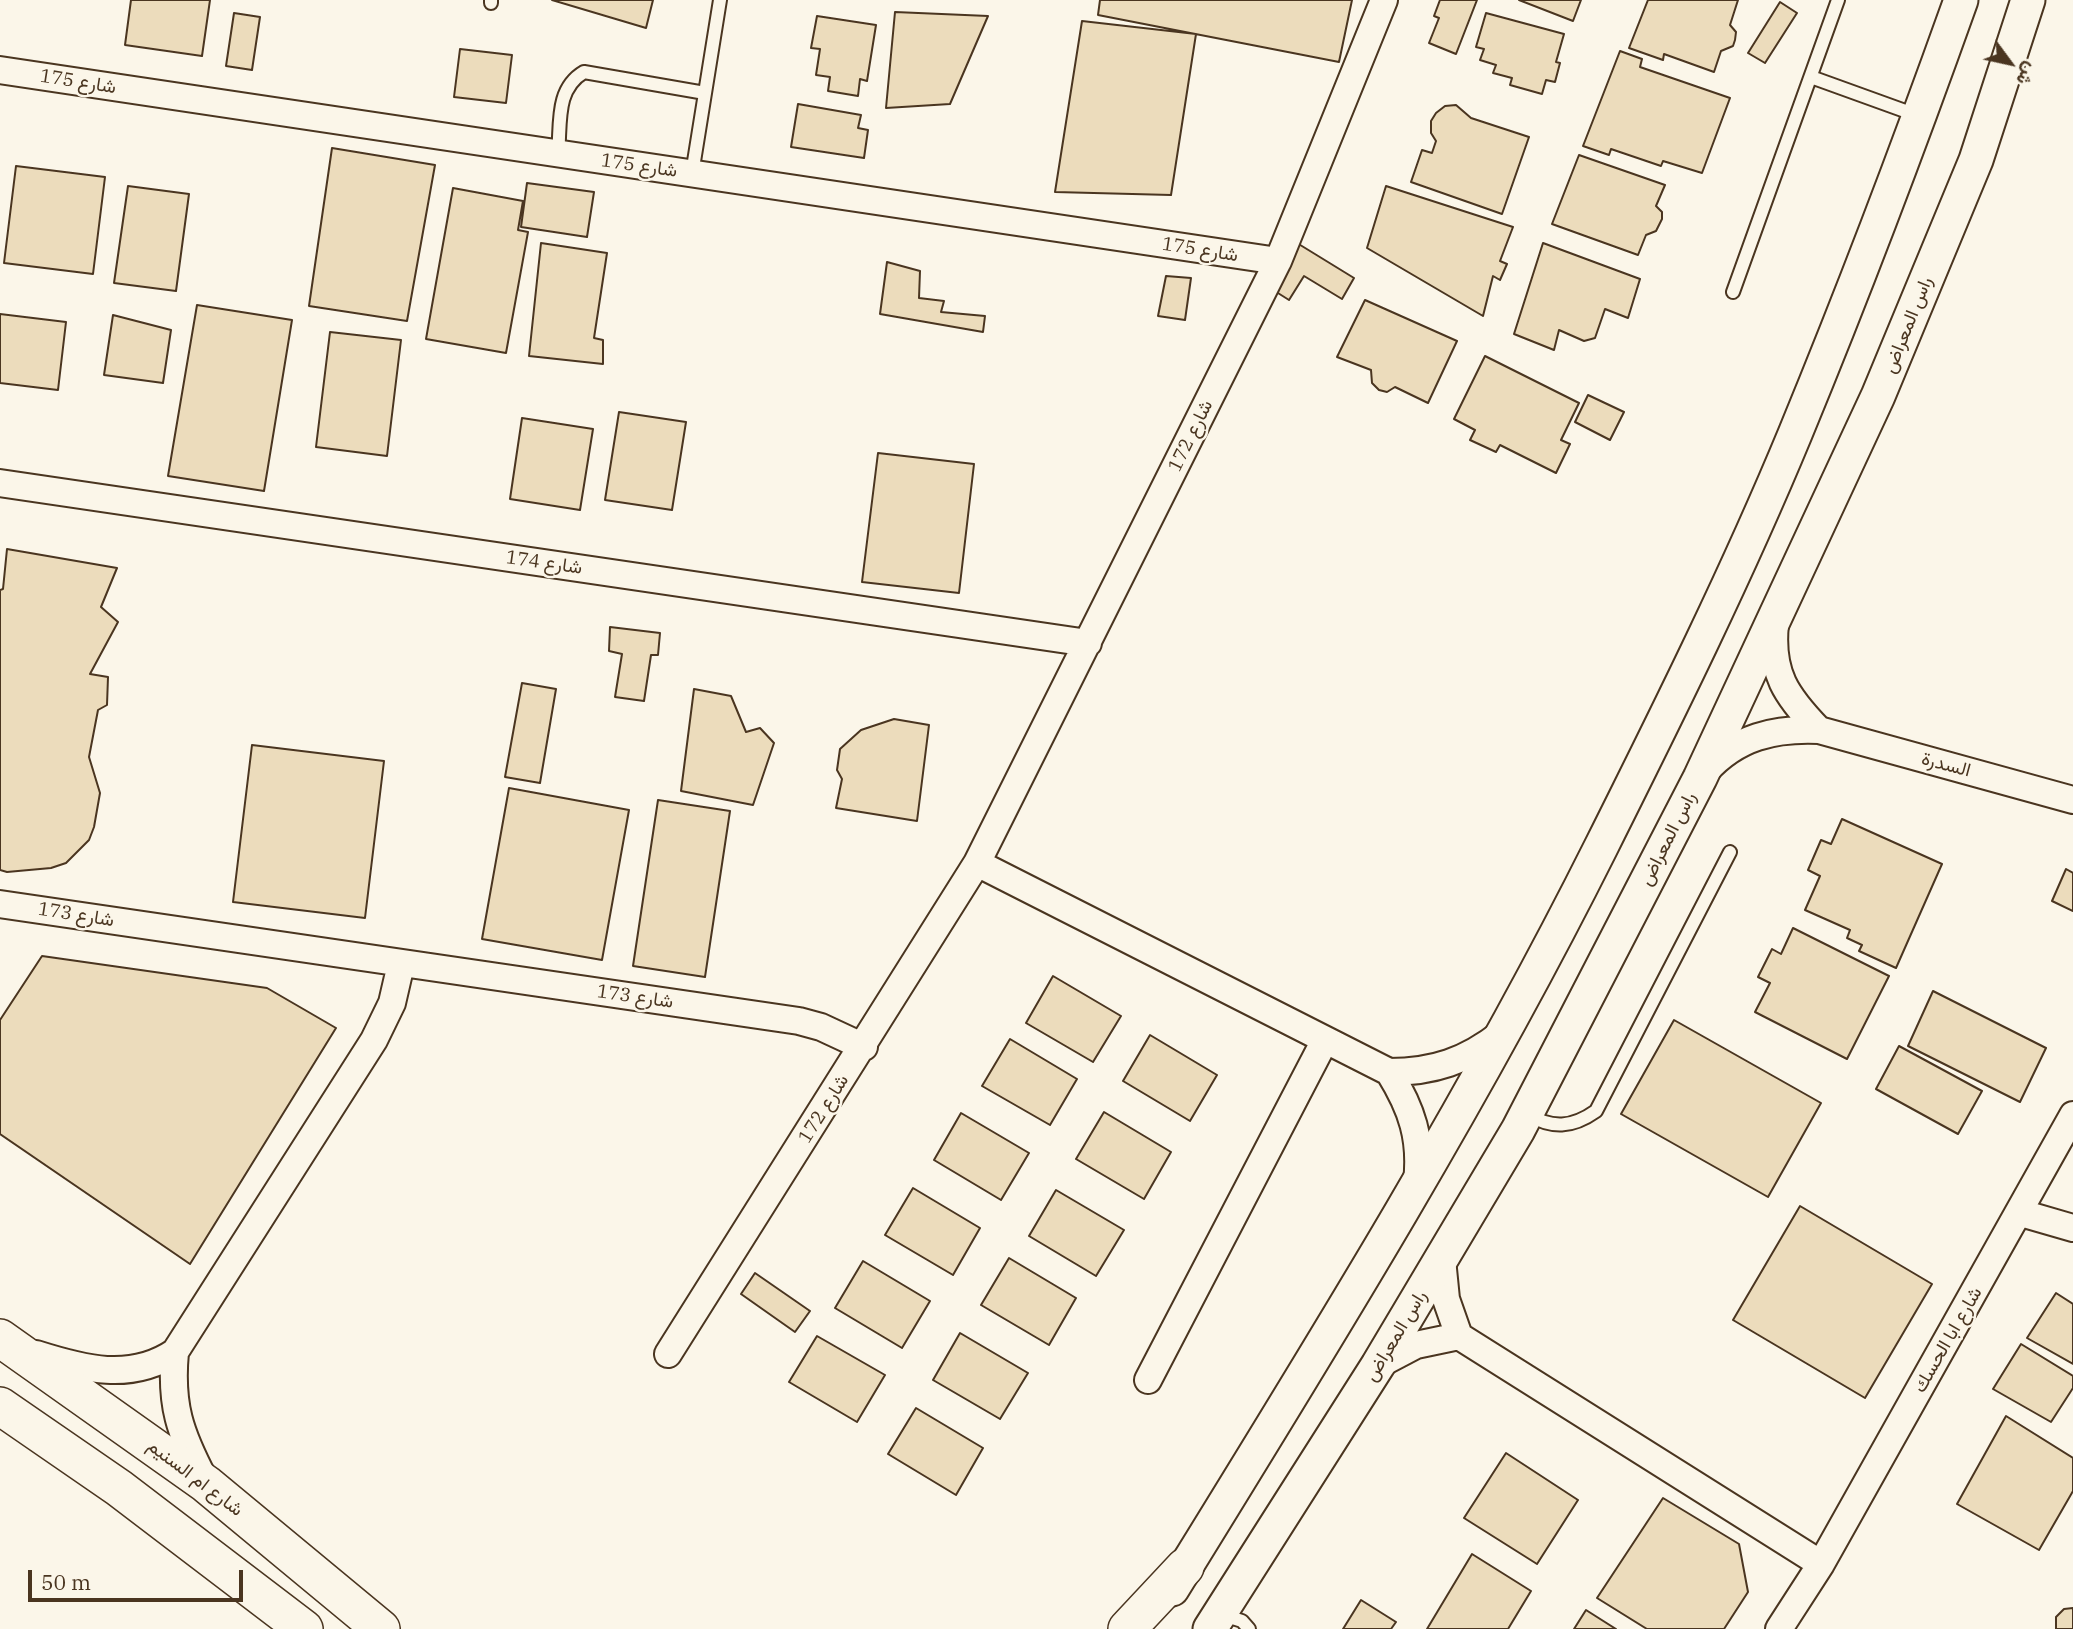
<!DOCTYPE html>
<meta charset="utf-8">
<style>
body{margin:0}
#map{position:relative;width:2073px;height:1629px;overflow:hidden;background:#fbf6e9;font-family:"IBM Plex Serif",Vazirmatn,serif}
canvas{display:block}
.north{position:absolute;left:1975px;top:28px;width:70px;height:70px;-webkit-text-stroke:5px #fbf6e9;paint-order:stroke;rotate:123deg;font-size:19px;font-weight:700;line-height:28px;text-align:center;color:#4a3520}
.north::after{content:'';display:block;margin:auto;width:24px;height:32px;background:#4a3520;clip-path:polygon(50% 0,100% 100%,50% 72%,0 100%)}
.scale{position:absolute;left:28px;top:1570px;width:215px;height:32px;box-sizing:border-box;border:4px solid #4a3520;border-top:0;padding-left:9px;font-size:21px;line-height:24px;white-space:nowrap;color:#4a3520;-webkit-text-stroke:5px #fbf6e9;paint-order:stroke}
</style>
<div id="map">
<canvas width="2073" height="1629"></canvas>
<div class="north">ش</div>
<div class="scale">50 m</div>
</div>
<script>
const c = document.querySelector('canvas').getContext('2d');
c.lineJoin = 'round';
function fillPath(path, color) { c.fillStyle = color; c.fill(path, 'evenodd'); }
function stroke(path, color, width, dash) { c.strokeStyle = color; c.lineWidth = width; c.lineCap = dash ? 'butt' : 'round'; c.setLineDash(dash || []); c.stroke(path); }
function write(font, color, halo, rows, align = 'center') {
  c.font = font + ' "IBM Plex Serif",Vazirmatn,serif'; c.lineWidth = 5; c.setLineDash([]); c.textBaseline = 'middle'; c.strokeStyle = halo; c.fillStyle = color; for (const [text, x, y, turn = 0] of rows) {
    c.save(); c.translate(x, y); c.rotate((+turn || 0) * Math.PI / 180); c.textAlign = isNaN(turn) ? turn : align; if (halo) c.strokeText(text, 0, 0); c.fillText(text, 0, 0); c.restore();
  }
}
const building = new Path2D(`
 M 131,0 L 210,0 L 202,56 L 125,45 Z
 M 552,0 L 653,0 L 646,28 Z
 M 1100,0 L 1352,0 L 1339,62 L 1098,15 Z
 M 1440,0 L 1477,0 L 1456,54 L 1429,43 L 1439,18 L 1434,16 Z
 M 1519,0 L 1581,0 L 1573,21 Z
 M 1648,0 L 1738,0 L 1730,25 L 1736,32 L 1735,40 L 1733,46 L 1721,51 L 1714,72 L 1664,54 L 1663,60 L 1629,48 Z
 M 1780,2 L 1797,13 L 1765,63 L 1748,53 Z
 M 895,12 L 988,16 L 950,104 L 886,108 Z
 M 234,13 L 260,17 L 252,70 L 226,66 Z
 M 1486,13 L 1564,34 L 1556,62 L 1560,63 L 1555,82 L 1546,80 L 1542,94 L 1510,85 L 1512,78 L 1493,73 L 1496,65 L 1480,60 L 1484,49 L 1476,47 Z
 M 817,16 L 876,25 L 867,81 L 860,79 L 858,96 L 828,91 L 830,77 L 816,75 L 820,49 L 811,48 Z
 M 1082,21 L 1196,34 L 1171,195 L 1055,192 Z
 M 460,49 L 512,55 L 506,103 L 454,97 Z
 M 1620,51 L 1642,59 L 1640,67 L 1730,98 L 1702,173 L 1663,161 L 1661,166 L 1611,149 L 1609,155 L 1583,146 Z
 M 798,104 L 861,115 L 858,128 L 868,130 L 864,158 L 791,147 Z
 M 1456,105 L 1471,118 L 1529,137 L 1502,214 L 1411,182 L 1422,150 L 1432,153 L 1436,141 L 1431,133 L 1431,121 L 1436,113 L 1445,106 Z
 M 332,148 L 435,165 L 407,321 L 309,306 Z
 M 1579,155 L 1665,185 L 1656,206 L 1662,212 L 1662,219 L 1656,231 L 1646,235 L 1638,255 L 1552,224 Z
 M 16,166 L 105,177 L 93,274 L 4,263 Z
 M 527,183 L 594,192 L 587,237 L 521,227 Z
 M 128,186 L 189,194 L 176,291 L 114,283 Z
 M 1386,186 L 1513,227 L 1500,261 L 1507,264 L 1500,280 L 1493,276 L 1483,316 L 1367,248 Z
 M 453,188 L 523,201 L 518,230 L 528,232 L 506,353 L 426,339 Z
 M 541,243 L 607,253 L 594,338 L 603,340 L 603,364 L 529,356 Z
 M 1297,243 L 1354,278 L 1342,299 L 1304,276 L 1289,300 L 1270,288 Z
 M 1543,243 L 1640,279 L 1628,318 L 1605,309 L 1595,338 L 1584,341 L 1559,330 L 1554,350 L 1514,334 Z
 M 887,262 L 920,271 L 919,298 L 944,301 L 941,312 L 985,316 L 983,332 L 880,314 Z
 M 1166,276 L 1191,278 L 1185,320 L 1158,316 Z
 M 1365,300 L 1457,341 L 1428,403 L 1395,387 L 1387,392 L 1379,390 L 1372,383 L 1371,370 L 1337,357 Z
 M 197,305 L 292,320 L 264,491 L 168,476 Z
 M 0,314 L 66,322 L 58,390 L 0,383 Z
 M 113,315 L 171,330 L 163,383 L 104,375 Z
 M 330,332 L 401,340 L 387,456 L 316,447 Z
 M 1485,356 L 1579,403 L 1561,440 L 1570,444 L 1556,473 L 1500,445 L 1496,452 L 1470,440 L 1475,430 L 1454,419 Z
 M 1588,395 L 1624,412 L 1610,440 L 1575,422 Z
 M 619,412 L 686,422 L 672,510 L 605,500 Z
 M 522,418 L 593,429 L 580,510 L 510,499 Z
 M 878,453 L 974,464 L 959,593 L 862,582 Z
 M 7,549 L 117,568 L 101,607 L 118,622 L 90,674 L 108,677 L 107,705 L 98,710 L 89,757 L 100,793 L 94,827 L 89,840 L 66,863 L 51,868 L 7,872 L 0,870 L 0,590 L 3,589 Z
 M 610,627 L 660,633 L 658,655 L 651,655 L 644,701 L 615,697 L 622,654 L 609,651 Z
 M 522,683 L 556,689 L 540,783 L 505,777 Z
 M 694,689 L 731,696 L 746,732 L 760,728 L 774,743 L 753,805 L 681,791 Z
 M 894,719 L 929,725 L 917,821 L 836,808 L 842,779 L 837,770 L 840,749 L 861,730 Z
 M 252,745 L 384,761 L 365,918 L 233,902 Z
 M 509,788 L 629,810 L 602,960 L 482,939 Z
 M 658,800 L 730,811 L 705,977 L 633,966 Z
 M 1842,819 L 1942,864 L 1896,968 L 1859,951 L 1862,945 L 1847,938 L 1850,930 L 1805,910 L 1820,876 L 1808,870 L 1821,840 L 1831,844 Z
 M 2066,869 L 2073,873 L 2073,911 L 2052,901 Z
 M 1793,928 L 1889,976 L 1847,1059 L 1755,1012 L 1770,983 L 1758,977 L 1772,949 L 1781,954 Z
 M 42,956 L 267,988 L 336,1028 L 190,1264 L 0,1134 L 0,1020 Z
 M 1053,976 L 1121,1016 L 1093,1062 L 1026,1023 Z
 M 1933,991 L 2046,1048 L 2020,1102 L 1908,1046 Z
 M 1674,1020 L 1821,1103 L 1768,1197 L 1621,1114 Z
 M 1150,1035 L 1217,1075 L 1190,1121 L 1123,1081 Z
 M 1010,1039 L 1077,1079 L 1050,1125 L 982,1086 Z
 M 1899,1046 L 1982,1091 L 1958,1134 L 1876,1089 Z
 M 1104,1112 L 1171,1152 L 1144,1199 L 1076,1159 Z
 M 961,1113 L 1029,1153 L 1001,1200 L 934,1160 Z
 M 913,1188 L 980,1228 L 953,1275 L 885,1235 Z
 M 1056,1190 L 1124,1230 L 1096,1276 L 1029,1236 Z
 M 1800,1206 L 1932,1284 L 1865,1398 L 1733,1320 Z
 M 1009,1258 L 1076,1298 L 1049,1345 L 981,1305 Z
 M 863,1261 L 930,1301 L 902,1348 L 835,1308 Z
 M 755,1273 L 810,1311 L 795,1332 L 741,1294 Z
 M 2056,1293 L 2073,1304 L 2073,1364 L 2027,1338 Z
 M 960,1333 L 1028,1373 L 1000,1419 L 933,1380 Z
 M 817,1336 L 885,1375 L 857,1422 L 789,1382 Z
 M 2021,1344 L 2073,1376 L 2073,1388 L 2051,1422 L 1993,1389 Z
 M 916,1408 L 983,1448 L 956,1495 L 888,1454 Z
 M 2006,1416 L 2073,1458 L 2073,1491 L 2039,1550 L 1957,1504 Z
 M 1506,1453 L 1578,1500 L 1537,1564 L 1464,1518 Z
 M 1663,1498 L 1739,1544 L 1748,1592 L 1724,1629 L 1647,1629 L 1597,1598 Z
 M 1472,1554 L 1531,1591 L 1508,1629 L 1427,1629 Z
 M 1361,1600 L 1396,1622 L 1391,1629 L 1343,1629 Z
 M 2073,1608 L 2073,1629 L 2056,1629 L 2056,1617 L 2064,1609 Z
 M 1586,1610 L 1616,1629 L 1574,1629 Z`);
fillPath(building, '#ecdcbc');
stroke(building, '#4a3520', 2);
const service = new Path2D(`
 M 491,3 L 491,0
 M 1811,77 L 1919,116
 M 558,154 C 561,124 555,89 584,72 L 705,93
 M 692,174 L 720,0
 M 1733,292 L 1838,0
 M 1527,1114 C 1552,1129 1572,1128 1596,1111 L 1730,852
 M 1220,1614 L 1242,1621 L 1249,1629`);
const minor = new Path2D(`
 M 0,70 L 1278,261
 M 0,483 L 1088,643
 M 1775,624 C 1770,673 1786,696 1819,730
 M 1706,771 C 1737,737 1774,728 1819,730 L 2073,800
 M 977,863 L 1389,1072 C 1434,1072 1466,1061 1502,1033
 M 0,904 L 799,1021 L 821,1027 L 864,1047
 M 1389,1072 C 1412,1109 1422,1139 1417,1182
 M 2021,1213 L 2073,1228
 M 1442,1259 L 1446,1299 L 1459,1336 L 1821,1564
 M 175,1352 C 170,1405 180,1433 204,1479
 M 36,1354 C 83,1369 131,1382 175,1352 L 374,1040 L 392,1003 L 401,964
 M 668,1354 L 977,863 L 1278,261 L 1384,0
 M 1378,1365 L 1416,1345 L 1459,1336
 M 1148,1380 L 1325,1040
 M 1779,1629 L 1821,1564 L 2073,1115`);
const tertiary = new Path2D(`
 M 1172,1589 C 1322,1346 1473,1103 1601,847 C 1669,711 1737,574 1795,434 C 1854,291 1909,146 1961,0
 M 1210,1629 L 1378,1365 L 1518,1130 L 1700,778 L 1878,396 L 1976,160 L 2028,0`);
const secondary = new Path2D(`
 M 0,1338 L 206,1484 L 381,1629
 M 0,1406 L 119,1488 L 304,1629
 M 1127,1629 L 1185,1567`);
stroke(service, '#4a3520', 16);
stroke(minor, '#4a3520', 30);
stroke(tertiary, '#4a3520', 37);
stroke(secondary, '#4a3520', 40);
stroke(service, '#fbf6e9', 12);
stroke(minor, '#fbf6e9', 26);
stroke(tertiary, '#fbf6e9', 33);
stroke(secondary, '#fbf6e9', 37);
write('19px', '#4a3520', '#fbf6e9', [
 ["شارع 175",78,82,9],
 ["شارع 175",639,166,8],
 ["شارع 175",1200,250,9],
 ["راس المعراض",1908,325,-68],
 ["شارع 172",1191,436,-64],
 ["شارع 174",544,563,8],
 ["السدرة",1946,765,15],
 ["راس المعراض",1668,839,-63],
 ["شارع 173",76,915,9],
 ["شارع 173",635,997,8],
 ["شارع 172",824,1109,-58],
 ["راس المعراض",1396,1336,-59],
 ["شارع ابا الحسك",1948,1340,-60],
 ["شارع ام السنيم",195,1478,37]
]);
</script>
